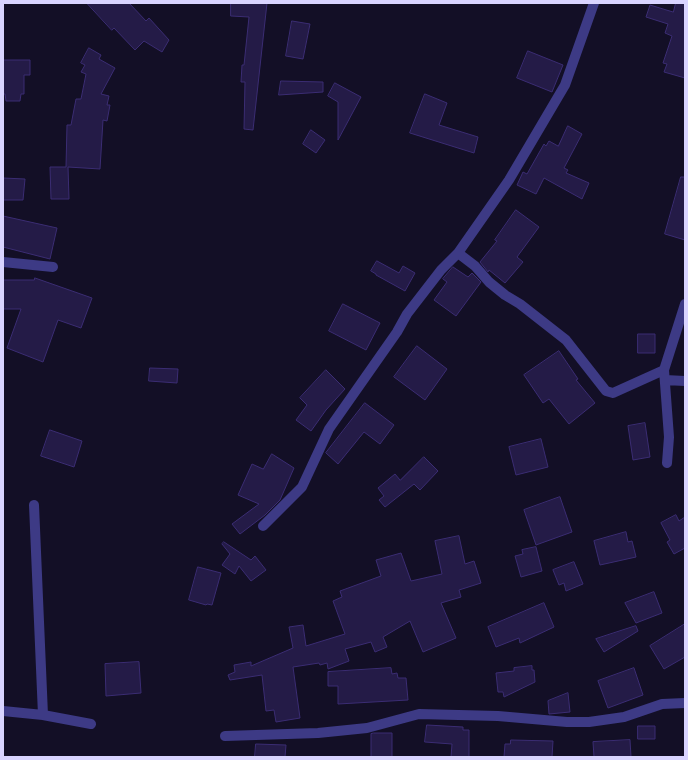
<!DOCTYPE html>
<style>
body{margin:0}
#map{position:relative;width:688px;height:760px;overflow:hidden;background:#130f26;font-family:Montserrat,sans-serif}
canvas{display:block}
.frame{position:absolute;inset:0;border:4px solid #d9d4ff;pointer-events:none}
</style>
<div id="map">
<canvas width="688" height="760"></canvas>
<div class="frame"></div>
</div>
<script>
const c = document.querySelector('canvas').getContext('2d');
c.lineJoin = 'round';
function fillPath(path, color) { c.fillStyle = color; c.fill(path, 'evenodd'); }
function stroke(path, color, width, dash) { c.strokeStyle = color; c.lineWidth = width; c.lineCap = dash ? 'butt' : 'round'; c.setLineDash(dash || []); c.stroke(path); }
const building = new Path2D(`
 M 87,3 L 129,3 L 146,21 L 149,18 L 169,40 L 162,52 L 144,41 L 135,50 L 114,28 L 112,30 Z
 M 231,3 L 267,3 L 253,130 L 244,129 L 245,82 L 241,82 L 242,65 L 244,65 L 249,17 L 231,16 Z
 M 676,3 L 685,3 L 685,78 L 664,72 L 667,64 L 663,63 L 672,36 L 665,33 L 668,24 L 646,17 L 650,5 L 673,12 Z
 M 292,21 L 310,24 L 303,59 L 286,56 Z
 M 89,48 L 101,55 L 99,59 L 115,68 L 101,94 L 109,96 L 107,105 L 110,105 L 107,121 L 103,120 L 100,169 L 68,167 L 69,199 L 51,199 L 50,167 L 66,167 L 67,125 L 71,125 L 76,99 L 81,99 L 86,74 L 81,72 L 85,65 L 81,63 Z
 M 528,51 L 563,65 L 552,92 L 517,78 Z
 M 3,60 L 30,60 L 30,75 L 24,75 L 24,94 L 21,94 L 20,101 L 6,101 L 5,94 L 3,94 Z
 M 281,81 L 323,82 L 323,92 L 279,95 Z
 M 335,83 L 361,97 L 338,140 L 338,102 L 328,96 Z
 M 425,94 L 447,103 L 439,125 L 478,137 L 474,153 L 410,133 Z
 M 568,126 L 582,134 L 564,168 L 568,170 L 566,173 L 589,183 L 582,199 L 544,178 L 536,194 L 517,185 L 523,172 L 527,174 L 544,144 L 546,146 L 549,141 L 558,146 Z
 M 311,130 L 325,140 L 316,153 L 303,144 Z
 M 681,177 L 685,177 L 685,240 L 665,234 Z
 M 3,178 L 25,179 L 23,200 L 3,200 Z
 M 516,210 L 539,227 L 517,257 L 523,262 L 505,283 L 489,270 L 488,272 L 480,262 L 497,241 L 495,240 Z
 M 3,216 L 57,228 L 50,259 L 3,247 Z
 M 377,261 L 399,273 L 403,266 L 415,273 L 405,291 L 376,275 L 376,274 L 371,271 Z
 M 453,267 L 468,277 L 472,273 L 481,282 L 456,316 L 434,300 L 447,282 L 443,279 Z
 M 35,278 L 92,298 L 81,328 L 58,320 L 43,362 L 7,348 L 21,309 L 3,309 L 3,280 L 34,280 Z
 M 343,304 L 380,323 L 366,350 L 329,331 Z
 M 638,334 L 655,334 L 655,353 L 638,353 Z
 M 417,346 L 447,369 L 425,400 L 394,377 Z
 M 559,351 L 578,379 L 576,380 L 595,403 L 569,424 L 549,399 L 543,403 L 524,375 Z
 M 150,368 L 178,369 L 177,383 L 149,381 Z
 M 326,370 L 345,389 L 326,410 L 311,431 L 296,420 L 307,405 L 300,398 Z
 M 365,403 L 394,425 L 380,444 L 364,432 L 338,464 L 326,453 Z
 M 645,423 L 650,457 L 633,460 L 628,426 Z
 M 50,430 L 82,441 L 74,467 L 41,456 Z
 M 541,439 L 548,467 L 516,475 L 509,447 Z
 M 272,454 L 294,468 L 280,500 L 265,515 L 240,534 L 232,524 L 259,504 L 238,495 L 252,464 L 263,469 Z
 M 424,457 L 438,471 L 420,490 L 414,484 L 385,507 L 379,500 L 384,496 L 378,488 L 395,474 L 400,480 Z
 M 560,497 L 572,532 L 536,545 L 524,510 Z
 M 676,515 L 679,521 L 685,517 L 685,548 L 674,554 L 667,542 L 670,540 L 661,523 Z
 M 626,532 L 628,542 L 632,541 L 636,557 L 600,565 L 594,541 Z
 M 459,536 L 465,564 L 474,561 L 481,583 L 459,590 L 461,597 L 441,603 L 456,638 L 423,652 L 410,621 L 383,637 L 387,647 L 375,652 L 371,642 L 345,649 L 349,661 L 328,669 L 327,663 L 320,665 L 319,663 L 293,667 L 300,718 L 276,722 L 274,710 L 266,711 L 262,675 L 230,680 L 228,675 L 235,672 L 234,665 L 251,662 L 251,666 L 293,648 L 289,627 L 303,625 L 306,646 L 345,634 L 333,601 L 342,597 L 340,591 L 381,576 L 376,560 L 401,553 L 411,581 L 442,574 L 435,541 Z
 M 224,542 L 251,560 L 255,556 L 266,570 L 251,581 L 239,566 L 235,574 L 222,565 L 230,554 L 222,544 Z
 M 536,547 L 542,571 L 521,577 L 515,556 L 523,554 L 522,550 Z
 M 574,562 L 583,584 L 566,591 L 564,583 L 559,585 L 553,570 Z
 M 198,567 L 221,573 L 212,605 L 207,604 L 206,605 L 189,600 Z
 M 654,592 L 662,613 L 636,623 L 625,603 Z
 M 544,603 L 554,627 L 520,643 L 519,638 L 496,647 L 488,627 Z
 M 685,624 L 685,657 L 664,669 L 650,646 Z
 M 636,626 L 638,631 L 604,652 L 596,639 Z
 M 139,662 L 141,693 L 106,696 L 105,664 Z
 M 532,666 L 532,670 L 534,670 L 535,682 L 504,697 L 503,692 L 498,692 L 496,673 L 514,671 L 514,668 Z
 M 391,668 L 392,674 L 397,673 L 398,678 L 406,678 L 408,700 L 338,704 L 338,686 L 328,686 L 328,672 Z
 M 634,668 L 643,695 L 608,708 L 598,681 Z
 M 568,693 L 570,712 L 549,714 L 548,701 Z
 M 427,725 L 463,727 L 463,730 L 469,730 L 469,757 L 451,757 L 452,744 L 425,742 Z
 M 638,726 L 655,726 L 655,739 L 638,739 Z
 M 374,733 L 392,733 L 392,757 L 371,757 L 371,734 Z
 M 511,740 L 553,741 L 552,757 L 504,757 L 505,744 L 510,744 Z
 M 630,740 L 631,757 L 594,757 L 593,742 Z
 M 256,744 L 286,745 L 285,757 L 255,757 Z`);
fillPath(building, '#241b47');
stroke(building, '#3b2d73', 1);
stroke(new Path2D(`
 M 458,253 L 475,266 L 489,282 L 505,295 L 520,304 L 566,340 L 606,391 L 613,393 L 664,370
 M 3,262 L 53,267
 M 665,380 L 685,381
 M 667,463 L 669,437 L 664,370 L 685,304
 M 34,505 L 43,715
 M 263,526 L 302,487 L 329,429 L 397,332 L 407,314 L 441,270 L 458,253 L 509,180 L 565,85 L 594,3
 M 3,711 L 43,715 L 91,724
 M 225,736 L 318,733 L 367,728 L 419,714 L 498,716 L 567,722 L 589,722 L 624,717 L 662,704 L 685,703`), '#3d3a85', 10);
</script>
